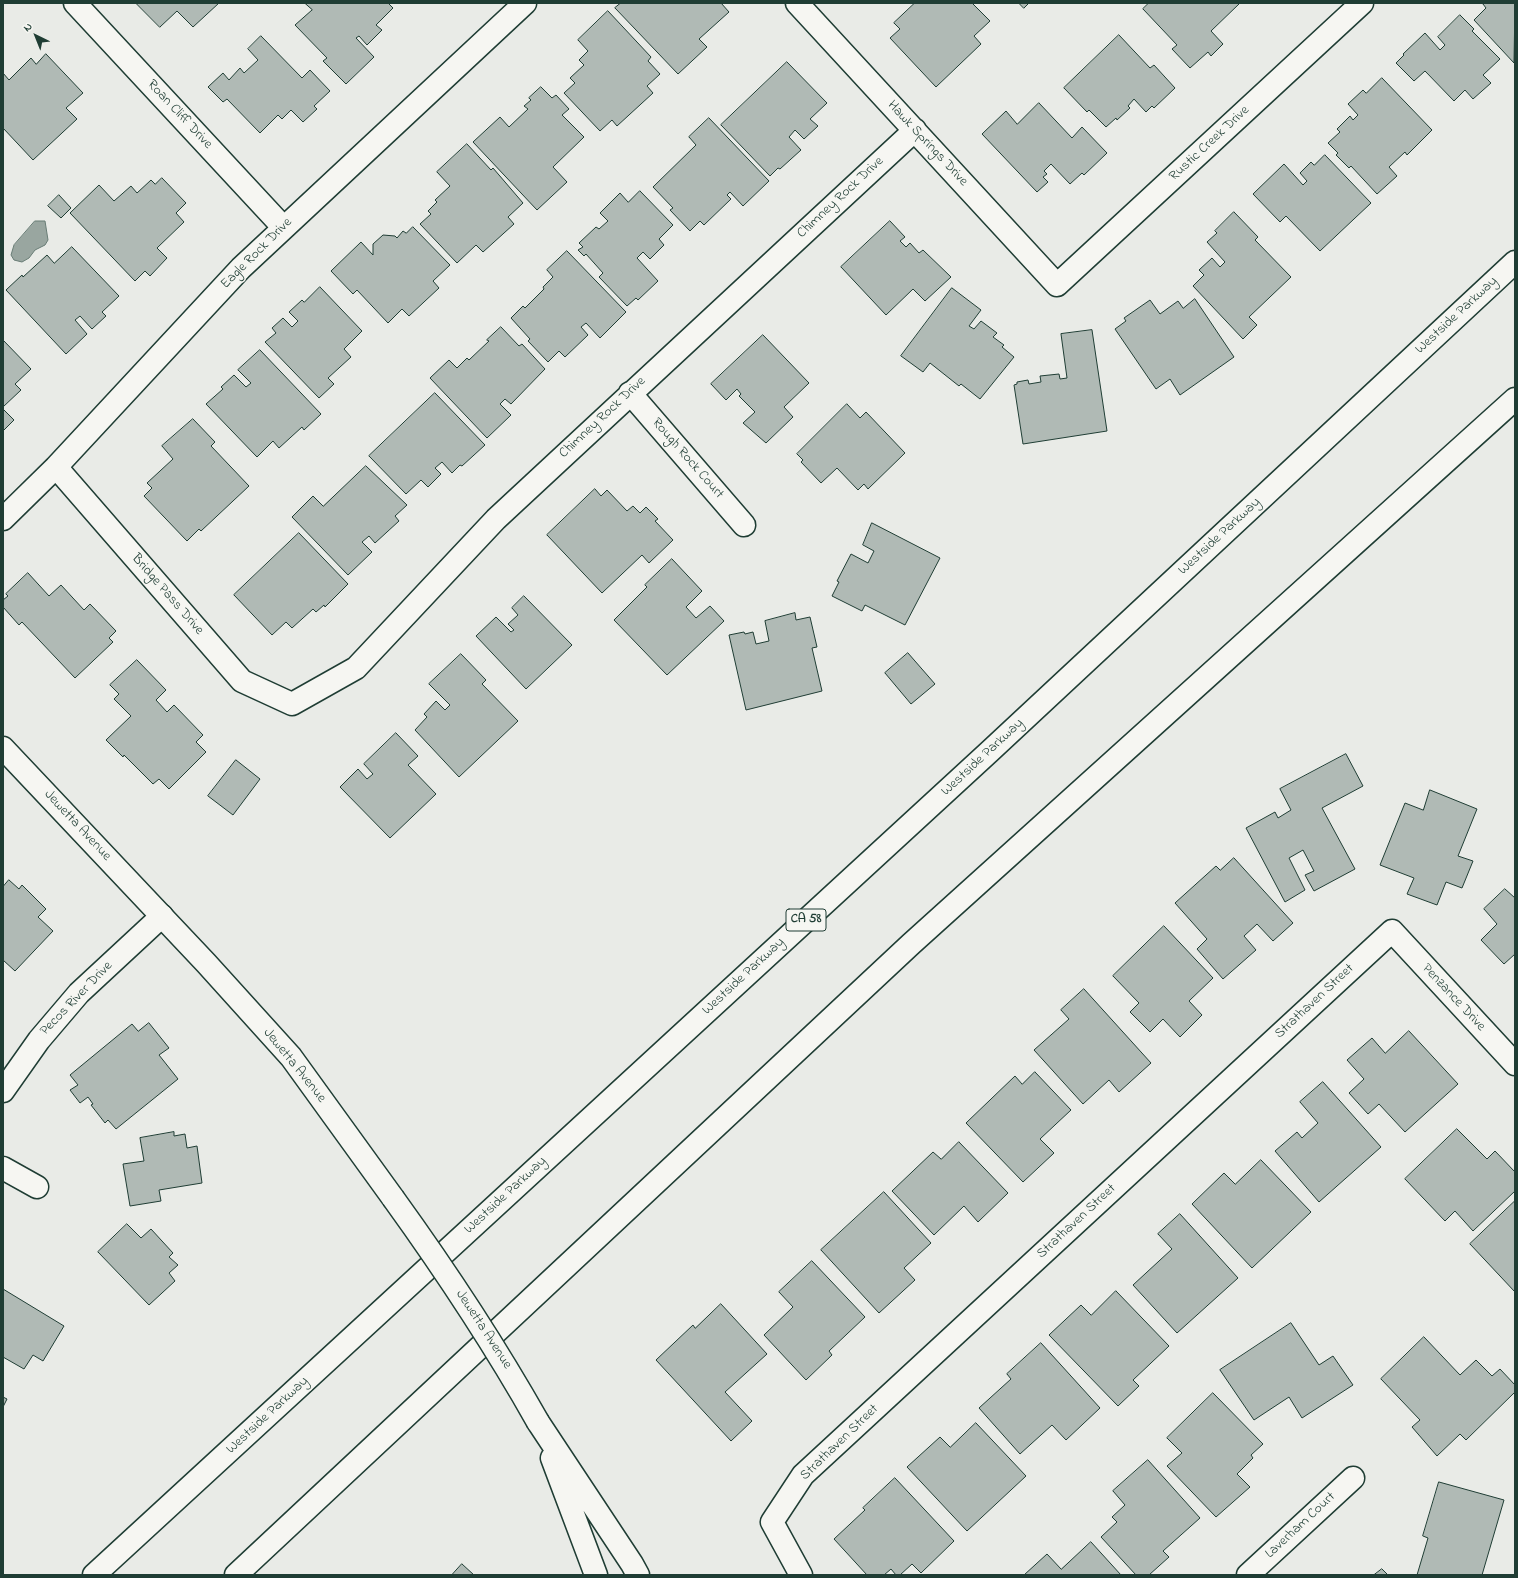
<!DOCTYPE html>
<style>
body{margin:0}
#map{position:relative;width:1518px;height:1578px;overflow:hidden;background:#e9ebe7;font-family:"Indie Flower",sans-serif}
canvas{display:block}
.frame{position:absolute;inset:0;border:4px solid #1f3d34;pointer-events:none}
.north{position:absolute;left:16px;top:16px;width:40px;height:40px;-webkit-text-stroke:3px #f6f6f2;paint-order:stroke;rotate:317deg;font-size:11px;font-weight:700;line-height:16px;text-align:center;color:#1f3d34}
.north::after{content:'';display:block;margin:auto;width:14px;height:18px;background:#1f3d34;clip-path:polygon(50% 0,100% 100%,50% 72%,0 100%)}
</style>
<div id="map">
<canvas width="1518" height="1578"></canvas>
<div class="frame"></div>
<div class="north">N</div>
</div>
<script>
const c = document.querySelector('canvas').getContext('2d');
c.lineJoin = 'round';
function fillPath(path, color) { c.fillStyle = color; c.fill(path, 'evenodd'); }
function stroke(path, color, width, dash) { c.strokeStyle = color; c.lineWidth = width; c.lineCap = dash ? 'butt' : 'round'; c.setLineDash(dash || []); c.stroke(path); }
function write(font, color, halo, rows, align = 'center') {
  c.font = font + ' "Indie Flower",sans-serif'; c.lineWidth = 3; c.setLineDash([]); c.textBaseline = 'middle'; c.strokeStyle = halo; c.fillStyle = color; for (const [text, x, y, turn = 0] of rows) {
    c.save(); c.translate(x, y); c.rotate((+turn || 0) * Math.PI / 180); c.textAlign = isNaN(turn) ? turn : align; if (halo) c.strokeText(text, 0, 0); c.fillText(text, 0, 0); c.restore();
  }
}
const water = new Path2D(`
 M 35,221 L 45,221 L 48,240 L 45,245 L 35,250 L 29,258 L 22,262 L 14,260 L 11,255 L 14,245 Z`);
fillPath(water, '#99a6a0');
stroke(water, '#687c75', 1);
const building = new Path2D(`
 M 136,3 L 219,3 L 193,27 L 177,11 L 160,27 Z
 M 305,3 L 388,3 L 393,8 L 376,25 L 382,30 L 367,45 L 359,36 L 356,38 L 374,57 L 346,84 L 323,61 L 327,58 L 295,25 L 312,10 Z
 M 621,3 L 721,3 L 729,12 L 699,39 L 707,47 L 678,74 L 615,8 Z
 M 915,3 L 972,3 L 990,21 L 974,36 L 981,44 L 936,87 L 890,38 L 900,29 L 894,23 Z
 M 1019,3 L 1029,3 L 1024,8 Z
 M 1149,3 L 1238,3 L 1239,4 L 1211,31 L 1223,44 L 1211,56 L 1208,52 L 1190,68 L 1172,49 L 1177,45 L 1143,9 Z
 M 1484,3 L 1515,3 L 1514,63 L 1474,20 L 1486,8 L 1483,4 Z
 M 608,11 L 651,57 L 648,61 L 660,74 L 647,86 L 653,93 L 617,126 L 612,120 L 600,131 L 564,93 L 575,83 L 570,78 L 584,65 L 579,60 L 588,51 L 578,40 Z
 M 1460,15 L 1474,29 L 1472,31 L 1500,59 L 1483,75 L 1491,83 L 1473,99 L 1465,90 L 1454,101 L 1425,71 L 1414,81 L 1396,63 L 1404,55 L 1403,54 L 1425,33 L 1440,50 L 1445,45 L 1438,37 Z
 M 1119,35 L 1150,68 L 1154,65 L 1175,88 L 1154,108 L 1152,106 L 1146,112 L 1134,99 L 1128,106 L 1130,108 L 1117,120 L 1116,118 L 1106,127 L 1089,110 L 1087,112 L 1064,88 Z
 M 261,36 L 302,78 L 310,70 L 330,91 L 314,106 L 317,109 L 303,122 L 291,110 L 282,119 L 278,115 L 260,133 L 227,99 L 223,102 L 208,87 L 223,73 L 229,80 L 240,68 L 244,73 L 258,60 L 248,49 Z
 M 46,54 L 83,93 L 66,108 L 77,119 L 33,160 L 3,128 L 3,73 L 9,80 L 31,58 L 36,64 Z
 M 787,62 L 827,103 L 810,119 L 818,126 L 804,139 L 795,130 L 789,137 L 801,150 L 780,169 L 778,168 L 770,176 L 721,125 Z
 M 1382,78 L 1432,130 L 1407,155 L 1405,152 L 1389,167 L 1397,176 L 1377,194 L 1351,166 L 1349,168 L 1336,155 L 1338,153 L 1328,143 L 1340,132 L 1337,129 L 1350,116 L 1353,120 L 1358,115 L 1348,104 L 1363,90 L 1366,93 Z
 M 541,87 L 552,98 L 556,95 L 569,109 L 562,115 L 584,137 L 553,167 L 567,182 L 537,210 L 473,142 L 500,117 L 509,127 L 528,109 L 524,106 L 531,100 L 529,98 Z
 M 1039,103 L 1072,138 L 1082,127 L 1107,153 L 1084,175 L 1082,173 L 1070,184 L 1051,164 L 1044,171 L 1047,174 L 1043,177 L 1048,182 L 1037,192 L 982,134 L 1006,111 L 1017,124 Z
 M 709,118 L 769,181 L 743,206 L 730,192 L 727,195 L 731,199 L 704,225 L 700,221 L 690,231 L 670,210 L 673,208 L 653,187 L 696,145 L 689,137 Z
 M 467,144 L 491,170 L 493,168 L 523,203 L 508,217 L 514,224 L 483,252 L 476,245 L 457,263 L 420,224 L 431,214 L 428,211 L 437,202 L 435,200 L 450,186 L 437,172 Z
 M 1325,155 L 1371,203 L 1320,251 L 1286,216 L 1280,222 L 1253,194 L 1284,164 L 1303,185 L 1307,181 L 1300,173 L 1311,162 L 1314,165 Z
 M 162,178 L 186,203 L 176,213 L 184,222 L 157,248 L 167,258 L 150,276 L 145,271 L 135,281 L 70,213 L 99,185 L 114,201 L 131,186 L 137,193 L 151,180 L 155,184 Z
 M 640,191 L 673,225 L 659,239 L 664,245 L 650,259 L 643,252 L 637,258 L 658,281 L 638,300 L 636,298 L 627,306 L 599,277 L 603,273 L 586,254 L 584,256 L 578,250 L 583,247 L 579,243 L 596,227 L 599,229 L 608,221 L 600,213 L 620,193 L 628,202 Z
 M 59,195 L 71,208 L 61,218 L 48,206 Z
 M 1234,212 L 1258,237 L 1255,240 L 1291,277 L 1249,317 L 1257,325 L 1243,339 L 1193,286 L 1204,275 L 1199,270 L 1212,258 L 1220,267 L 1225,262 L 1207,242 L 1217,233 L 1215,231 Z
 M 890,221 L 905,237 L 900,241 L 906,247 L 910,243 L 919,253 L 923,250 L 951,277 L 925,301 L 913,289 L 886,315 L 841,267 Z
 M 413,227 L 450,265 L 433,281 L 439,288 L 409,316 L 402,309 L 388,323 L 357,290 L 353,294 L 331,271 L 361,242 L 373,255 L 373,244 L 383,235 L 395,236 L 397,238 L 403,231 L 406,233 Z
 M 72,247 L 119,296 L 102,312 L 106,316 L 92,329 L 80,316 L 75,320 L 87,334 L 66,354 L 6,290 L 22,275 L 23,277 L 47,255 L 54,263 Z
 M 567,251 L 626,312 L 600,338 L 586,323 L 581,327 L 588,335 L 565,357 L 559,351 L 548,362 L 528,341 L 530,339 L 511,318 L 523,306 L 525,308 L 544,289 L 543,287 L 553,277 L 547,270 Z
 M 320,287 L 362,331 L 344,349 L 351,357 L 328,378 L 334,384 L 319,398 L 265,342 L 276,333 L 272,328 L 283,318 L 292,327 L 298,321 L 289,312 L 302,300 L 304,302 Z
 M 952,288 L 981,310 L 969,326 L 974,329 L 981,321 L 997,333 L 993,337 L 1004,345 L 1002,347 L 1014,357 L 980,399 L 961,384 L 959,386 L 930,363 L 923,372 L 901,356 Z
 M 1195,299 L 1234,357 L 1180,395 L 1170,379 L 1156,389 L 1115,329 L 1126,321 L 1124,318 L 1150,300 L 1160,314 L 1178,301 L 1183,308 Z
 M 501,327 L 519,346 L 522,344 L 545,369 L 511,404 L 505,399 L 500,404 L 511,415 L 487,438 L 430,378 L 449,360 L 457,368 L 467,358 L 469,360 L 489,341 L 487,340 Z
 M 1092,330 L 1107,431 L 1023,444 L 1014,385 L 1017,384 L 1017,382 L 1028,380 L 1029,384 L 1041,382 L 1040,376 L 1059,374 L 1060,379 L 1067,378 L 1061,334 Z
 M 763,335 L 809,383 L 784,407 L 793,417 L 766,443 L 743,423 L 755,412 L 739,396 L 741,394 L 737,389 L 726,400 L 711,384 Z
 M 3,340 L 31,369 L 15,384 L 21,390 L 3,407 Z
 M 260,350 L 321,414 L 304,430 L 302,427 L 279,448 L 273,441 L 257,457 L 206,404 L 223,389 L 221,387 L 234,375 L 246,387 L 251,383 L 238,370 Z
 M 435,393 L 485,445 L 462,466 L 460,465 L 452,473 L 442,462 L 435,468 L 441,474 L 428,487 L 421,480 L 406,494 L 369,456 Z
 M 847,404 L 860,418 L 866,412 L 905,453 L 868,489 L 864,484 L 858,490 L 837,468 L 821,483 L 801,462 L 803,460 L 797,454 Z
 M 3,409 L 14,420 L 3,431 Z
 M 193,419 L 215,442 L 211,446 L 249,486 L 201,531 L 199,529 L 187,541 L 144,496 L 152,488 L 147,483 L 173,459 L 162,446 Z
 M 366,466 L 407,505 L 395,516 L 399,521 L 375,543 L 369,536 L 362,542 L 372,552 L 348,575 L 292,517 L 313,496 L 323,506 Z
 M 595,489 L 601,496 L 607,490 L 627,511 L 633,506 L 640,513 L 646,507 L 658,519 L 655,521 L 673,540 L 649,563 L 642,555 L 602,593 L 547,535 Z
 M 872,523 L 940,558 L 905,625 L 865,605 L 862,611 L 832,596 L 839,582 L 837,581 L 851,554 L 868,563 L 874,551 L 863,545 Z
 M 299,533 L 348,584 L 325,607 L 324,605 L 316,612 L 313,609 L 292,628 L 286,622 L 272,635 L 234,595 Z
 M 672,559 L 702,591 L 686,607 L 696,618 L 710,606 L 724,621 L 667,675 L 614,620 L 647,587 L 645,585 Z
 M 28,573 L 49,596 L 61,585 L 84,610 L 90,604 L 116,631 L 109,638 L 113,642 L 75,678 L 22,622 L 19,625 L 3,607 L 3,600 L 8,596 L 6,594 Z
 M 524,596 L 572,645 L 526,689 L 476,636 L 496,617 L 511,632 L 514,630 L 508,624 L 518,615 L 512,608 Z
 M 795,613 L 796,620 L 810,617 L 817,647 L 812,648 L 822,691 L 746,710 L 729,635 L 744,632 L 745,634 L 753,632 L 756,644 L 769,641 L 765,621 Z
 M 908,653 L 935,684 L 911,704 L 885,673 Z
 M 461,654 L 486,680 L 482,684 L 518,721 L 459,777 L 415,730 L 427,717 L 424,714 L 436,701 L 445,710 L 450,705 L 429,684 Z
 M 137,660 L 166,690 L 156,700 L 167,712 L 174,705 L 203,735 L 196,742 L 206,752 L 169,789 L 159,779 L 153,784 L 124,755 L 123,757 L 106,740 L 131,716 L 114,699 L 119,694 L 110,685 Z
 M 396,733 L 418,756 L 408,765 L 436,794 L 390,838 L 340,787 L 358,769 L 367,779 L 373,774 L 364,764 Z
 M 1346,754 L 1363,786 L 1322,808 L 1355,869 L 1314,891 L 1305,875 L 1314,871 L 1303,850 L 1289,858 L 1305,890 L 1285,902 L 1246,828 L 1275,812 L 1278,818 L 1291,810 L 1280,789 Z
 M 236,760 L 260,779 L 233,815 L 208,796 Z
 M 1430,790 L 1477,809 L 1458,856 L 1473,861 L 1462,888 L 1446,882 L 1437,905 L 1407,894 L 1414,878 L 1380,865 L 1405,803 L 1423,810 Z
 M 1234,858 L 1293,923 L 1273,941 L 1257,924 L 1244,936 L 1256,950 L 1223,979 L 1197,949 L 1207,939 L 1175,903 L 1216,866 L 1220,870 Z
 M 9,880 L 19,889 L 22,885 L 46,909 L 38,917 L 53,931 L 15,971 L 3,960 L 3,887 Z
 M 1505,889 L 1515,898 L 1515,954 L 1504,964 L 1481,940 L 1497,924 L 1484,909 Z
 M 1164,926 L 1213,978 L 1189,1001 L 1202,1015 L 1180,1037 L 1163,1019 L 1150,1032 L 1130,1012 L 1139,1003 L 1113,976 Z
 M 1084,989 L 1151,1063 L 1119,1092 L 1109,1080 L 1083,1104 L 1034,1050 L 1069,1019 L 1061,1010 Z
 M 149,1023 L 169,1048 L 159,1055 L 178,1079 L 116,1129 L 108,1120 L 105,1123 L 91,1105 L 93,1104 L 88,1097 L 80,1103 L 70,1090 L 78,1085 L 70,1075 L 132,1024 L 138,1031 Z
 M 1409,1031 L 1458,1084 L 1405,1132 L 1379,1104 L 1368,1114 L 1349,1093 L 1364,1079 L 1347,1060 L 1372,1038 L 1385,1053 Z
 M 1035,1072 L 1071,1110 L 1040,1139 L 1054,1153 L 1023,1182 L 966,1123 L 1015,1076 L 1022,1084 Z
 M 1323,1082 L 1381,1147 L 1319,1202 L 1275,1151 L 1297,1132 L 1302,1138 L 1318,1123 L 1300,1102 Z
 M 1457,1129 L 1487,1159 L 1495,1151 L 1515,1172 L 1515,1191 L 1473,1231 L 1455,1211 L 1445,1221 L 1405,1179 Z
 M 174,1132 L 174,1136 L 185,1134 L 187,1148 L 197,1146 L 202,1183 L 159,1190 L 161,1201 L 130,1206 L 123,1164 L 144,1161 L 140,1138 Z
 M 959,1142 L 1008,1193 L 978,1222 L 964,1206 L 934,1235 L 892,1191 L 933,1152 L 941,1159 Z
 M 1261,1160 L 1311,1212 L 1252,1268 L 1192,1204 L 1224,1173 L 1235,1184 Z
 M 884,1192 L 931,1243 L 904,1268 L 915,1280 L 879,1313 L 821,1250 Z
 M 1515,1201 L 1515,1292 L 1470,1244 Z
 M 1180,1214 L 1238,1278 L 1177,1333 L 1133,1285 L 1172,1249 L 1158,1234 Z
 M 127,1224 L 141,1238 L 151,1229 L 173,1253 L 169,1257 L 178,1265 L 169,1273 L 175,1281 L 149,1305 L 98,1252 Z
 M 812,1261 L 865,1317 L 829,1351 L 832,1355 L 806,1380 L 764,1335 L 793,1307 L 779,1292 Z
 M 3,1289 L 64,1326 L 43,1361 L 33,1355 L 24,1369 L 3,1357 Z
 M 1116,1291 L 1169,1346 L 1133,1380 L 1139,1386 L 1118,1406 L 1049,1335 L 1081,1305 L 1091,1315 Z
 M 721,1304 L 767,1354 L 725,1392 L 752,1421 L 731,1441 L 656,1360 L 693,1325 L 695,1328 Z
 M 1291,1323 L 1319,1365 L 1333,1356 L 1353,1385 L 1302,1418 L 1289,1397 L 1254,1420 L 1220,1370 Z
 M 1424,1337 L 1460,1375 L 1476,1360 L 1492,1376 L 1500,1369 L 1515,1385 L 1515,1392 L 1466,1440 L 1460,1434 L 1437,1456 L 1412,1427 L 1420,1420 L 1381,1379 Z
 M 1041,1343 L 1100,1408 L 1066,1440 L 1052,1425 L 1020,1454 L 979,1408 L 1011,1379 L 1007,1374 Z
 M 1213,1393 L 1263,1444 L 1251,1455 L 1253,1458 L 1237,1474 L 1250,1487 L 1216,1517 L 1167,1466 L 1182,1453 L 1167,1438 Z
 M 3,1397 L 7,1399 L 3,1407 Z
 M 976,1423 L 1026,1476 L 967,1531 L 907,1467 L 940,1437 L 950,1447 Z
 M 1148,1460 L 1200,1518 L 1163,1551 L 1169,1557 L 1149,1575 L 1136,1575 L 1101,1537 L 1117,1522 L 1112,1517 L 1125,1505 L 1113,1491 Z
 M 895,1478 L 954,1541 L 921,1573 L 912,1564 L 900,1575 L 896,1575 L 891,1569 L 884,1575 L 867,1575 L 834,1539 L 865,1510 L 863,1508 Z
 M 1439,1482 L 1504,1500 L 1482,1575 L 1417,1575 L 1428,1538 L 1423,1536 Z
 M 1091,1542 L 1121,1575 L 1024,1575 L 1047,1554 L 1061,1569 Z
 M 462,1564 L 474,1575 L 452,1575 Z
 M 1382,1569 L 1388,1575 L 1374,1575 Z`);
fillPath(building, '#b0bab5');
stroke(building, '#1f3d34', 1);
const minor = new Path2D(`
 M 75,3 L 283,227
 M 797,3 L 1057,285 L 1362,3
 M 630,393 L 744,525
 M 56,467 L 242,681 L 292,704 L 356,668 L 496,519 L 915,130
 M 3,519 L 56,467 L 241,268 L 525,3
 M 3,1091 L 39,1040 L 79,993 L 162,916
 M 3,1168 L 37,1187
 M 801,1575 L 772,1522 L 803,1475 L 1392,931 L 1515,1064
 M 1248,1575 L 1353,1478`);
const tertiary = new Path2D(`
 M 3,748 L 206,963 L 291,1057 L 393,1198
 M 538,1422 L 632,1564 L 638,1575
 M 552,1458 L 596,1575`);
const motorway = new Path2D(`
 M 94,1575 L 989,752 L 1515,262
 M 236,1575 L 911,944 L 1515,399`);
stroke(minor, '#1f3d34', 25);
stroke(tertiary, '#1f3d34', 25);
stroke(motorway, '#1f3d34', 25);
stroke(minor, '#f6f6f2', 22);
stroke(tertiary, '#f6f6f2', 22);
stroke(motorway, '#f6f6f2', 22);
const tertiaryBridge = new Path2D(`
 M 393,1198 C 445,1270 494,1344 538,1422`);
stroke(tertiaryBridge, '#1f3d34', 25, []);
stroke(tertiaryBridge, '#f6f6f2', 22);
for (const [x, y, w] of [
 [806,920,40]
]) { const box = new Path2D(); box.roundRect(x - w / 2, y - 11, w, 22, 3); c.fillStyle = '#f6f6f2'; c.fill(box); stroke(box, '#1f3d34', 1); }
write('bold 13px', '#1f3d34', null, [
 ["CA 58",806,920]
]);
write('14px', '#1f3d34', '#f6f6f2', [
 ["Roan Cliff Drive",179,115,47],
 ["Hawk Springs Drive",927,144,47],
 ["Rustic Creek Drive",1210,144,-43],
 ["Chimney Rock Drive",841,198,-43],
 ["Eagle Rock Drive",257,254,-45],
 ["Westside Parkway",1457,316,-43],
 ["Chimney Rock Drive",603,418,-43],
 ["Rough Rock Court",687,459,49],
 ["Westside Parkway",1220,537,-43],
 ["Bridge Pass Drive",167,595,49],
 ["Westside Parkway",983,758,-43],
 ["Jewetta Avenue",77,826,47],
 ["Westside Parkway",744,977,-43],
 ["Penzance Drive",1453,998,47],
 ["Pecos River Drive",77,999,-46],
 ["Strathaven Street",1315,1002,-43],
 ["Jewetta Avenue",294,1066,51],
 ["Westside Parkway",506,1196,-43],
 ["Strathaven Street",1077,1222,-43],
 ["Jewetta Avenue",483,1330,57],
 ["Westside Parkway",268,1416,-43],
 ["Strathaven Street",840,1443,-44],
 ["Laverham Court",1301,1526,-43]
]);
</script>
